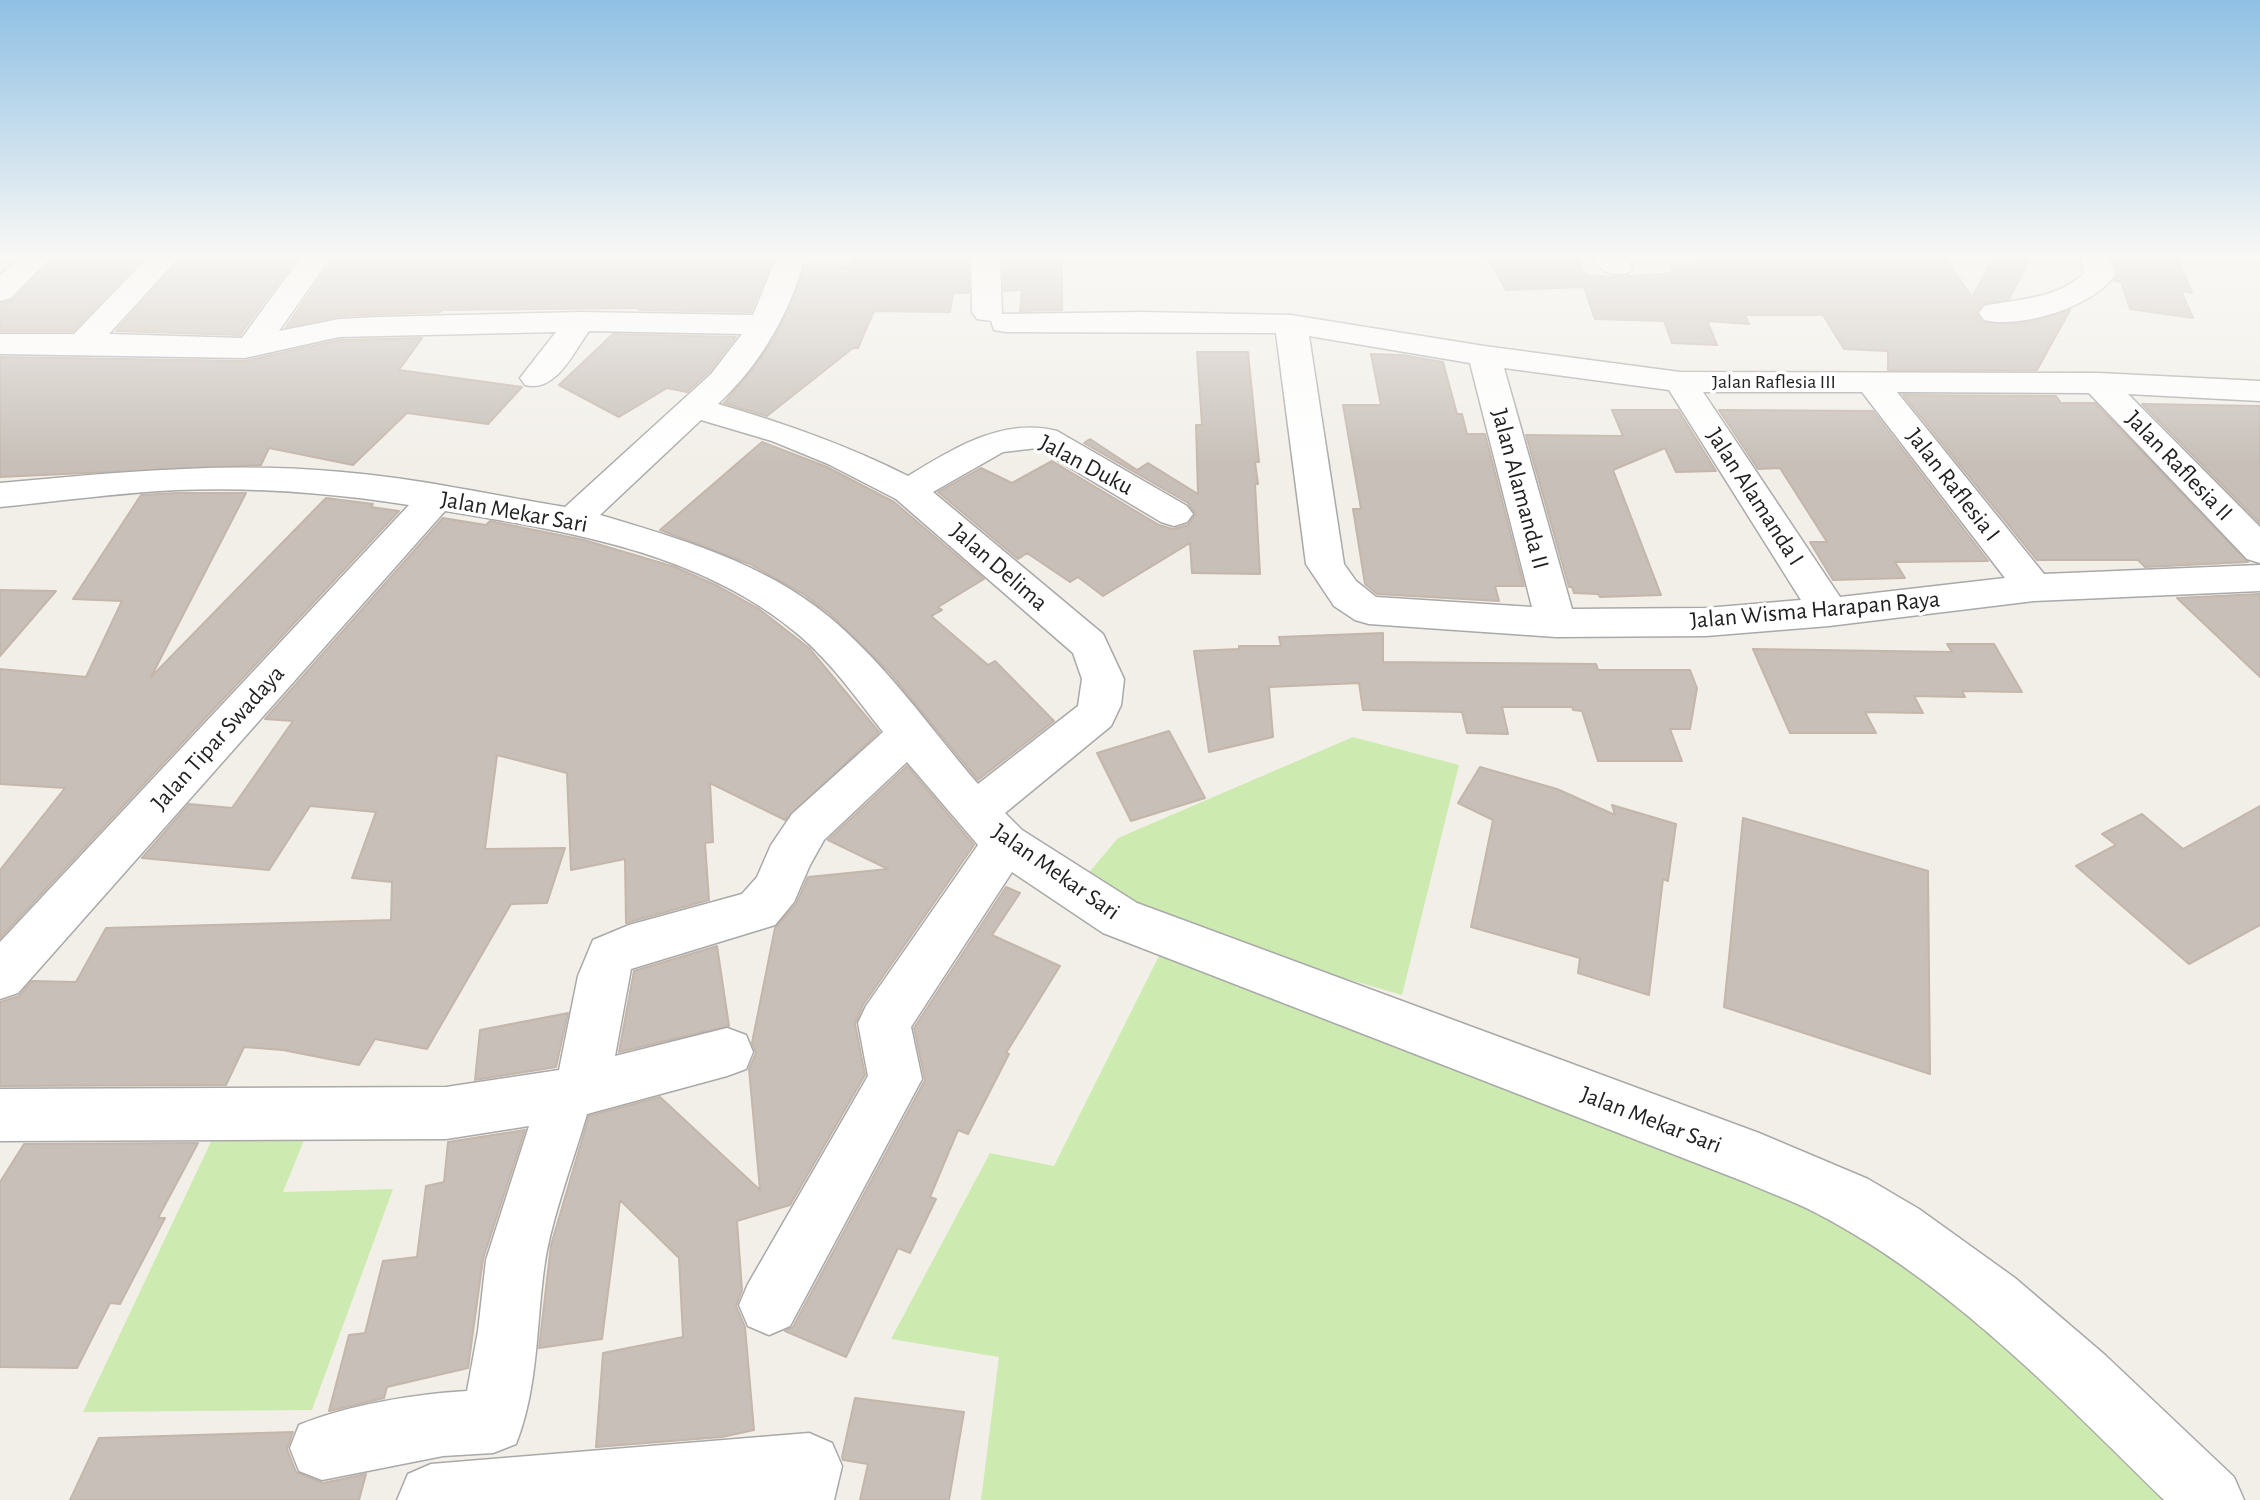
<!DOCTYPE html>
<style>
body{margin:0}
canvas{display:block;background:#f2efe9}
</style>
<canvas width="2260" height="1500"></canvas>
<script>
const c = document.querySelector('canvas').getContext('2d');
c.lineJoin = 'round';
function fillPath(path, color) { c.fillStyle = color; c.fill(path, 'evenodd'); }
function stroke(path, color, width, dash) { c.strokeStyle = color; c.lineWidth = width; c.lineCap = dash ? 'butt' : 'round'; c.setLineDash(dash || []); c.stroke(path); }
function write(font, color, halo, rows, align = 'center') {
  c.font = font + ' "Alegreya Sans",sans-serif'; c.lineWidth = 7; c.setLineDash([]); c.textBaseline = 'middle'; c.strokeStyle = halo; c.fillStyle = color; for (const [text, x, y, turn = 0] of rows) {
    c.save(); c.translate(x, y); c.rotate((+turn || 0) * Math.PI / 180); c.textAlign = isNaN(turn) ? turn : align; if (halo) c.strokeText(text, 0, 0); c.fillText(text, 0, 0); c.restore();
  }
}
fillPath(new Path2D(`
 M 1353,737 L 1459,765 L 1402,995 L 1275,958 L 1175,923 L 1086,876 L 1118,838 Z
 M 1159,956 L 1815,1210 L 1964,1302 L 2180,1500 L 981,1500 L 999,1357 L 891,1339 L 990,1153 L 1054,1166 Z
 M 309,1128 L 283,1192 L 393,1189 L 312,1410 L 83,1412 L 217,1129 Z`), '#cdebb0');
const building = new Path2D(`
 M 57,254 L 147,254 L 73,331 L 0,331 L 0,304 L 13,300 Z
 M 185,254 L 234,254 L 232,257 L 298,256 L 240,335 L 116,331 Z
 M 374,254 L 775,254 L 751,312 L 639,310 L 641,308 L 442,310 L 440,312 L 339,316 L 286,327 L 335,256 Z
 M 854,254 L 968,254 L 969,293 L 953,293 L 950,312 L 874,311 L 858,348 L 853,348 L 767,416 L 724,403 L 750,373 L 775,337 L 805,266 L 850,267 Z
 M 1003,254 L 1039,254 L 1039,261 L 1062,261 L 1062,310 L 1020,311 L 1022,290 L 1004,291 Z
 M 1486,254 L 1573,254 L 1586,275 L 1615,277 L 1675,273 L 1670,264 L 1701,264 L 1694,254 L 1944,256 L 1972,297 L 1996,254 L 2021,254 L 2030,259 L 2009,299 L 1982,304 L 1976,313 L 1982,322 L 2017,324 L 2070,310 L 2037,370 L 1888,370 L 1888,351 L 1844,349 L 1823,315 L 1745,315 L 1749,324 L 1707,321 L 1717,345 L 1672,343 L 1664,321 L 1595,319 L 1584,287 L 1506,290 Z
 M 2111,254 L 2176,254 L 2192,293 L 2181,291 L 2193,318 L 2130,309 L 2121,282 L 2114,281 L 2118,274 Z
 M 613,334 L 736,337 L 709,372 L 687,392 L 667,388 L 619,417 L 559,385 Z
 M 422,338 L 399,370 L 522,387 L 488,424 L 407,413 L 353,465 L 269,448 L 261,465 L 0,477 L 0,357 L 245,361 L 339,340 Z
 M 1197,352 L 1248,352 L 1259,462 L 1255,462 L 1258,484 L 1255,484 L 1260,574 L 1192,573 L 1190,543 L 1103,596 L 1078,577 L 1070,582 L 1027,553 L 1018,559 L 938,492 L 981,468 L 1012,483 L 1052,461 L 1159,525 L 1173,529 L 1188,525 L 1196,514 L 1188,503 L 1084,443 L 1090,439 L 1137,470 L 1148,463 L 1198,494 L 1196,425 L 1202,425 Z
 M 1371,354 L 1402,355 L 1443,362 L 1457,414 L 1462,414 L 1467,434 L 1485,434 L 1524,586 L 1495,586 L 1499,601 L 1377,594 L 1365,584 L 1353,509 L 1361,509 L 1343,405 L 1381,405 Z
 M 1903,395 L 2056,396 L 2061,403 L 2095,403 L 2248,562 L 2145,567 L 2138,560 L 2037,560 Z
 M 2142,404 L 2260,406 L 2260,523 Z
 M 1612,410 L 1678,410 L 1716,471 L 1676,472 L 1665,448 L 1613,470 L 1661,595 L 1600,597 L 1598,594 L 1574,593 L 1572,587 L 1569,587 L 1526,435 L 1623,436 Z
 M 1719,410 L 1873,411 L 1988,561 L 1895,562 L 1905,578 L 1833,580 L 1810,542 L 1827,542 L 1780,468 L 1758,469 Z
 M 762,442 L 827,467 L 894,502 L 984,579 L 938,607 L 942,610 L 931,616 L 988,665 L 995,661 L 1054,721 L 978,780 L 890,673 L 830,614 L 805,595 L 750,564 L 660,530 Z
 M 177,493 L 246,493 L 151,677 L 326,498 L 373,504 L 371,507 L 399,511 L 0,938 L 0,870 L 65,788 L 0,784 L 0,669 L 86,677 L 122,601 L 73,599 L 141,495 Z
 M 443,518 L 486,525 L 490,521 L 584,540 L 675,567 L 718,586 L 759,609 L 809,648 L 879,732 L 785,820 L 710,783 L 713,842 L 705,843 L 709,900 L 626,923 L 625,859 L 571,870 L 567,773 L 497,755 L 485,849 L 565,848 L 547,903 L 511,904 L 427,1049 L 375,1039 L 359,1065 L 283,1050 L 244,1047 L 226,1085 L 0,1086 L 0,1002 L 19,996 L 32,981 L 76,982 L 106,928 L 391,920 L 392,882 L 352,878 L 376,812 L 310,806 L 269,870 L 142,858 L 189,804 L 232,808 L 293,721 L 265,719 Z
 M 0,590 L 56,591 L 0,656 Z
 M 2260,594 L 2260,677 L 2177,598 Z
 M 1383,633 L 1383,662 L 1596,664 L 1598,670 L 1690,670 L 1697,688 L 1690,729 L 1670,729 L 1682,761 L 1598,761 L 1582,711 L 1573,710 L 1572,707 L 1502,707 L 1508,734 L 1467,733 L 1462,712 L 1363,710 L 1359,683 L 1269,687 L 1273,737 L 1209,752 L 1194,651 L 1239,649 L 1239,646 L 1281,646 L 1279,637 Z
 M 1947,644 L 1994,644 L 2022,692 L 1962,691 L 1965,697 L 1914,696 L 1923,713 L 1865,712 L 1876,733 L 1790,733 L 1753,649 L 1952,652 Z
 M 1169,731 L 1205,798 L 1131,821 L 1097,753 Z
 M 907,766 L 974,845 L 863,1005 L 855,1024 L 865,1075 L 790,1205 L 737,1221 L 742,1290 L 736,1306 L 745,1327 L 754,1430 L 722,1437 L 596,1447 L 603,1353 L 683,1337 L 679,1258 L 620,1200 L 602,1339 L 539,1348 L 551,1245 L 589,1116 L 660,1097 L 760,1190 L 749,1069 L 756,1053 L 752,1043 L 775,928 L 796,904 L 808,877 L 888,869 L 828,840 Z
 M 1480,767 L 1557,789 L 1615,815 L 1612,805 L 1676,824 L 1668,881 L 1663,879 L 1649,995 L 1578,973 L 1580,958 L 1471,927 L 1493,820 L 1458,803 Z
 M 2260,806 L 2260,925 L 2189,964 L 2076,866 L 2116,845 L 2102,834 L 2142,814 L 2183,849 Z
 M 1743,818 L 1928,871 L 1930,1074 L 1724,1007 Z
 M 1006,887 L 1020,893 L 992,935 L 1060,966 L 1006,1053 L 1009,1054 L 968,1134 L 958,1130 L 930,1197 L 936,1199 L 910,1253 L 898,1248 L 846,1357 L 785,1331 L 793,1327 L 925,1080 L 914,1028 Z
 M 717,946 L 729,1026 L 619,1052 L 634,971 Z
 M 568,1013 L 556,1067 L 475,1080 L 480,1030 Z
 M 525,1130 L 483,1259 L 468,1368 L 387,1387 L 384,1398 L 329,1411 L 349,1335 L 365,1333 L 383,1261 L 417,1257 L 426,1186 L 444,1182 L 448,1142 Z
 M 198,1143 L 158,1218 L 165,1218 L 120,1304 L 110,1303 L 77,1368 L 0,1367 L 0,1182 L 24,1144 Z
 M 855,1398 L 964,1412 L 949,1500 L 860,1500 L 868,1464 L 843,1460 L 842,1457 Z
 M 293,1432 L 287,1449 L 296,1472 L 323,1483 L 366,1474 L 359,1500 L 70,1500 L 99,1438 Z`);
fillPath(building, '#c7bfb8');
stroke(building, '#c4b6ab', 2);
const minor = new Path2D(`
 M 23,254 L 54,254 L 11,298 L 0,301 L 0,275 Z
 M 151,254 L 182,254 L 109,334 L 242,338 L 303,254 L 333,254 L 279,331 L 339,319 L 379,317 L 581,312 L 753,315 L 778,254 L 806,254 C 791,311 762,363 718,404 C 784,423 846,445 908,476 C 953,449 1002,417 1057,431 L 1187,506 L 1193,514 L 1187,522 L 1174,526 L 1161,522 L 1037,448 L 1003,452 L 933,492 L 1103,634 L 1124,679 L 1121,705 L 1111,726 L 1005,813 L 1022,830 L 1137,903 L 1759,1133 L 1868,1179 L 1919,1209 L 2015,1278 L 2105,1355 L 2234,1477 L 2244,1500 L 2164,1500 C 2058,1396 1950,1283 1818,1214 C 1794,1201 1769,1193 1745,1182 L 1103,933 L 1012,872 L 911,1027 L 922,1079 L 790,1326 L 769,1335 L 748,1326 L 739,1305 L 748,1284 L 868,1076 L 858,1023 L 866,1006 L 978,845 L 907,762 L 824,840 L 810,865 L 794,902 L 775,925 L 631,969 L 615,1056 L 727,1028 L 746,1035 L 753,1052 L 746,1069 L 727,1076 L 587,1114 C 574,1159 552,1217 545,1262 C 536,1322 539,1386 516,1444 L 493,1453 L 443,1456 L 322,1480 L 299,1471 L 290,1448 L 299,1425 C 347,1405 415,1394 467,1391 L 478,1331 L 486,1260 L 529,1126 L 446,1139 L 0,1141 L 0,1089 L 446,1087 L 559,1070 L 578,976 L 593,940 L 629,925 L 742,894 L 757,877 L 771,845 L 792,814 L 883,732 C 857,699 831,662 799,635 C 701,552 567,531 445,511 L 18,993 L 0,999 L 0,942 L 409,505 C 333,493 255,487 177,490 C 118,493 59,501 0,507 L 0,483 C 114,473 227,461 342,472 C 416,478 491,495 565,507 L 711,374 L 742,334 L 589,331 C 573,353 556,393 525,385 L 520,378 L 556,332 L 339,337 L 245,358 L 0,354 L 0,334 L 74,334 ZM 701,420 L 772,441 L 828,464 L 896,499 L 1073,653 L 1082,679 L 1078,706 L 978,784 C 930,728 885,663 828,616 C 764,563 678,538 600,515 Z
 M 971,254 L 1000,254 L 1002,314 L 1142,312 L 1291,315 L 1484,346 L 1680,372 L 2098,373 L 2260,381 L 2260,401 L 2128,394 L 2260,527 L 2260,563 L 2247,559 L 2089,393 L 1897,392 L 2044,574 L 2260,565 L 2260,591 L 2034,601 L 1829,626 L 1706,636 L 1556,637 L 1369,624 L 1355,620 L 1334,606 L 1306,564 L 1276,333 L 1005,332 L 994,330 L 991,321 L 977,319 L 972,312 ZM 1309,336 L 1470,363 L 1532,607 L 1376,597 L 1356,581 L 1344,564 ZM 1504,368 L 1669,390 L 1801,600 L 1706,608 L 1572,609 ZM 1703,392 L 1862,392 L 2005,578 L 1840,597 Z
 M 1590,254 L 1620,254 L 1632,267 L 1628,273 C 1609,278 1598,269 1590,254 Z
 M 2080,254 L 2108,254 L 2115,275 C 2093,307 2021,329 1984,320 L 1979,313 L 1984,306 C 2020,298 2056,300 2084,273 Z
 M 809,1433 L 832,1443 L 842,1466 L 834,1500 L 397,1500 L 408,1474 L 431,1464 Z`);
stroke(minor, '#a9a9a9', 3);
fillPath(minor, '#fff');
const sky = c.createLinearGradient(0, 0, 0, 464);
sky.addColorStop(0, '#8fc0e4');
sky.addColorStop(0.55, '#f9f8f5');
sky.addColorStop(1, '#f9f8f500');
c.fillStyle = sky;
c.fillRect(0, 0, 2260, 464);
write('20px', '#222', '#fff', [
 ["Jalan Raflesia III",1774,382]
]);
write('24px', '#222', '#fff', [
 ["Jalan Duku",1086,465,28],
 ["Jalan Raflesia II",2179,466,46],
 ["Jalan Raflesia I",1953,485,52],
 ["Jalan Alamanda II",1520,489,75],
 ["Jalan Alamanda I",1755,497,57],
 ["Jalan Mekar Sari",514,512,10],
 ["Jalan Delima",999,567,41],
 ["Jalan Wisma Harapan Raya",1815,610,-5],
 ["Jalan Tipar Swadaya",218,738,-48],
 ["Jalan Mekar Sari",1056,872,35],
 ["Jalan Mekar Sari",1651,1120,21]
]);
</script>
